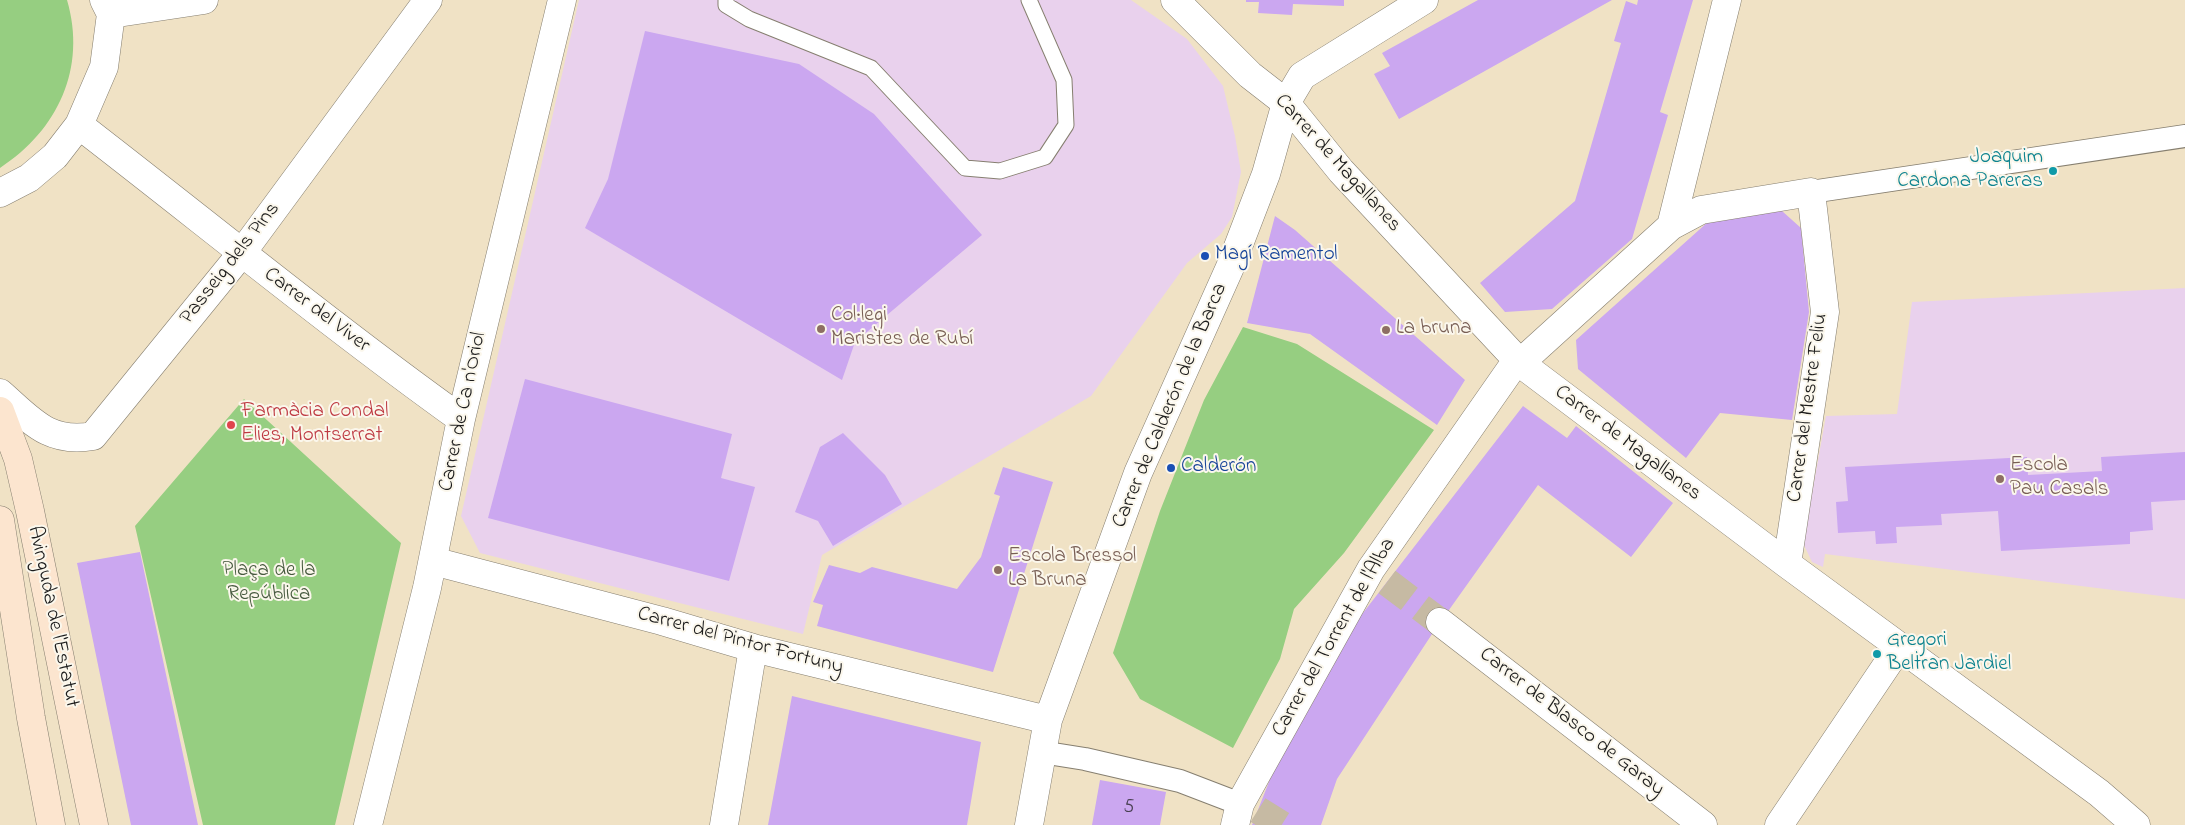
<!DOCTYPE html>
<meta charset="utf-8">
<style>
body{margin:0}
canvas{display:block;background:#f0e2c5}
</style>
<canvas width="2185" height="825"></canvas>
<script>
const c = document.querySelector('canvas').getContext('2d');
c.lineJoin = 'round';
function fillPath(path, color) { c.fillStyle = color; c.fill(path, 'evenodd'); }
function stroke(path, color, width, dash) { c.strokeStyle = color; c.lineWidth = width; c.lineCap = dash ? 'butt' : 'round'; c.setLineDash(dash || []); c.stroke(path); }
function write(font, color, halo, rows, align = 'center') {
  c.font = font + ' "Indie Flower",sans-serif'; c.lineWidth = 4; c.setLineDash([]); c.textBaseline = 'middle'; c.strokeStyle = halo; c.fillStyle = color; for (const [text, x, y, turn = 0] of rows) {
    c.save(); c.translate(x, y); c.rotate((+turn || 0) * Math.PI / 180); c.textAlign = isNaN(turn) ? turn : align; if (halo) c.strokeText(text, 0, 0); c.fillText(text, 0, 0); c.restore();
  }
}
fillPath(new Path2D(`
 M 579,0 L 1131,0 L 1187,39 L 1223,86 L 1235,136 L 1241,172 L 1232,217 L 1221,234 L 1187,263 L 1091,396 L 822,555 L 803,634 L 480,553 L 461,516 Z
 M 2185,288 L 2185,599 L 1825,554 L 1823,567 L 1812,562 L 1803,543 L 1826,416 L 1897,414 L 1912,302 Z`), '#e9d1ed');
fillPath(new Path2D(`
 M 0,0 L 67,0 C 87,68 58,130 0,168 Z
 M 1243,327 L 1297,344 L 1434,430 L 1344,553 L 1294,609 L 1280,659 L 1233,748 L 1140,699 L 1113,653 L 1160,511 L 1204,400 Z
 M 244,399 L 401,543 L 335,825 L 203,825 L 135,526 Z`), '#96ce81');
fillPath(new Path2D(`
 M 1246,0 L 1344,0 L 1344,6 L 1293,4 L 1292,15 L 1258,13 L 1259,2 L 1246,2 Z
 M 1478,0 L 1612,0 L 1399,119 L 1374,74 L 1390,66 L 1382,53 Z
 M 1638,0 L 1693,0 L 1660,112 L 1668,115 L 1632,239 L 1552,309 L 1505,312 L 1480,283 L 1575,201 L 1621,43 L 1614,41 L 1626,1 L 1637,5 Z
 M 645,31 L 799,64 L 874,114 L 982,235 L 855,342 L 842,380 L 585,228 L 608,179 Z
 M 1782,211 L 1801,228 L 1809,312 L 1792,420 L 1720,413 L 1686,458 L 1578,369 L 1576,340 L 1709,221 Z
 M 1275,216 L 1295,230 L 1465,380 L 1437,425 L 1310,334 L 1247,323 Z
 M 525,379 L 732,434 L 721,478 L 755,487 L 729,581 L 488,518 Z
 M 1523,406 L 1567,438 L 1576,426 L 1673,503 L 1631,557 L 1538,485 L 1434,631 L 1337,779 L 1321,825 L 1252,825 L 1276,764 L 1339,644 Z
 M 843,433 L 885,475 L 902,504 L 833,546 L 818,521 L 795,512 L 820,447 Z
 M 2185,452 L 2185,500 L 2151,502 L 2153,530 L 2130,532 L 2130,544 L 2001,551 L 1998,511 L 1941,514 L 1942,525 L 1896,527 L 1897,543 L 1876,544 L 1875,531 L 1838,533 L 1836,502 L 1848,501 L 1845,467 L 2027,457 L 2028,475 L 2102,471 L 2101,457 Z
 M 1003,467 L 1053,482 L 993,672 L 817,626 L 823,605 L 813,602 L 829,565 L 860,573 L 872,567 L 957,589 L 981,557 L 1000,496 L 994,494 Z
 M 140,552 L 198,825 L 131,825 L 77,563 Z
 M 792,696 L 981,742 L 967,825 L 768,825 Z
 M 1100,780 L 1166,792 L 1160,825 L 1092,825 Z`), '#cba7f0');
stroke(new Path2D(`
 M 1387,582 L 1440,622
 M 1258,810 L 1282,825`), '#c6baa3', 28, [28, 14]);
const service = new Path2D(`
 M 726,0 L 726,5 L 749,19 L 871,68 L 965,168 L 1000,171 L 1045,157 L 1066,125 L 1064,80 L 1029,0`);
const pedestrian = new Path2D(`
 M 1811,192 L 2185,136
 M 1041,752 L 1085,759 L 1180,781 L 1240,804`);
const minor = new Path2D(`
 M 1175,0 L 1250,75 L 1286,103 L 1341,171 L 1520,363 L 1787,564 L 2099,793 L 2136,825
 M 111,14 L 204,0
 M 79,125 C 206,223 330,325 461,419
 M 0,193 L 29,178 L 55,156 L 79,125 L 104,67 L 111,14 L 104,0
 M 1671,226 L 1701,210 L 1811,192 L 1825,312 L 1787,564
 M 1520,363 L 1671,226 L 1727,0
 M 0,393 C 31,420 48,444 93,436 L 241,254 L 428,0
 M 433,561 L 662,621 L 753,648 L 1048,720
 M 1440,622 L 1703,825
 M 368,825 L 427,588 L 461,419 L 562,0
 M 724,825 L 753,648
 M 1029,825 L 1048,720 L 1138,473 L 1231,265 L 1266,174 L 1286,103 L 1302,76 L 1424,0
 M 1235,825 L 1240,804 L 1371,569 L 1517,360
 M 1779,825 L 1899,647`);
const secondary = new Path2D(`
 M 0,411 L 18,459 L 30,511 L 94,825
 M 0,520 L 31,718 L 51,825`);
stroke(service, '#867f70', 17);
stroke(pedestrian, '#867f70', 24);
stroke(minor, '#867f70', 29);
stroke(secondary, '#867f70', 29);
stroke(service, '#fff', 15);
stroke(pedestrian, '#fff', 22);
stroke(minor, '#fff', 28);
stroke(secondary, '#fce5cf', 28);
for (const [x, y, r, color] of [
 [2053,171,5,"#0f9aa8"],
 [1205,256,5,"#1a4fb4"],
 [821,329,5,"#8d6e63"],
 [1386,330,5,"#8d6e63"],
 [231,425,5,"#e0444e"],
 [1171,468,5,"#1a4fb4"],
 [2000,479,5,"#8d6e63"],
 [998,570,5,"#8d6e63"],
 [1877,654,5,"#0f9aa8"]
]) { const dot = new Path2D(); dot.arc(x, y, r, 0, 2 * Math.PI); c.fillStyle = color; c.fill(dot); stroke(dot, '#fbf7ec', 2); }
write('19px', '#483f51', null, [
 ["5",1129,809]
]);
write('21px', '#0d838f', '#fbf7ec', [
 ["Joaquim",2043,159],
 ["Cardona Pareras",2043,183],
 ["Gregori",1887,642,"left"],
 ["Beltran Jardiel",1887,666,"left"]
], 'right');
write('21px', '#1c1c1c', '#fbf7ec', [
 ["Carrer de Magallanes",1337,164,48],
 ["Passeig dels Pins",231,264,-52],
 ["Carrer del Viver",316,311,37],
 ["Carrer de Calderón de la Barca",1171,406,-67],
 ["Carrer del Mestre Feliu",1809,408,-82],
 ["Carrer de Ca n'Oriol",464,412,-78],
 ["Carrer de Magallanes",1627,444,37],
 ["Avinguda de l'Estatut",52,617,78],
 ["Carrer del Torrent de l'Alba",1335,638,-60],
 ["Carrer del Pintor Fortuny",740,642,15],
 ["Carrer de Blasco de Garay",1571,723,38]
]);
write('21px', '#164399', '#fbf7ec', [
 ["Magí Ramentol",1215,256],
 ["Calderón",1181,468]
], 'left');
write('21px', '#785e54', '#fbf7ec', [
 ["Col·legi",831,317],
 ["Maristes de Rubí",831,341],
 ["La bruna",1396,330],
 ["Escola",2010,467],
 ["Pau Casals",2010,491],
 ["Escola Bressol",1008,558],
 ["La Bruna",1008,582]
], 'left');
write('21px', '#be3a42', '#fbf7ec', [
 ["Farmàcia Condal",241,413],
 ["Elies, Montserrat",241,437]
], 'left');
write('21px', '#475a3f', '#fbf7ec', [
 ["Plaça de la",269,572],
 ["República",269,596]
]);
</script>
